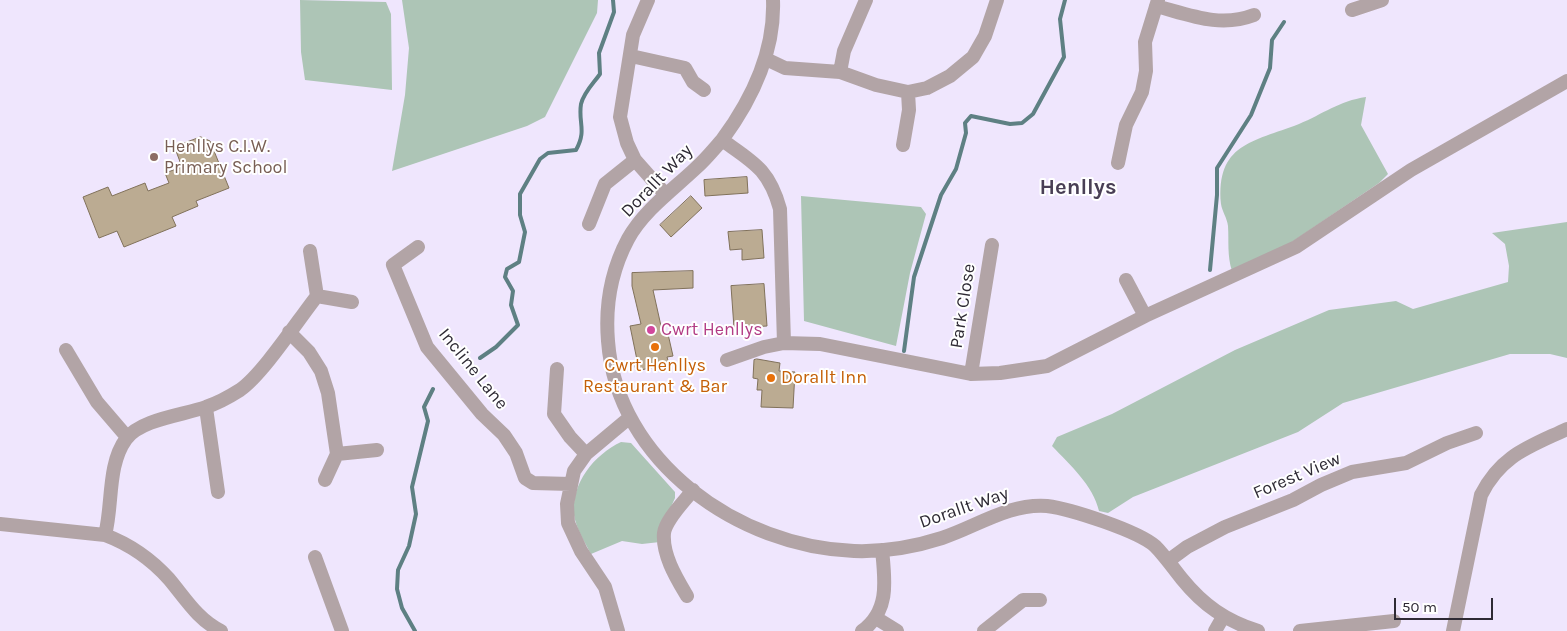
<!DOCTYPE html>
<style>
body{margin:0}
#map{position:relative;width:1567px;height:631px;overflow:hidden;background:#efe6fd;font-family:Karla,sans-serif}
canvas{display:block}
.scale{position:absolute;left:1394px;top:598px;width:99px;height:22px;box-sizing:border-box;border:2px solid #2e2a34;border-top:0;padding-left:6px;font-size:15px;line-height:18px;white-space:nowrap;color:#2e2a34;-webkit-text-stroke:4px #fff;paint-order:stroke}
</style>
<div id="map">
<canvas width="1567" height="631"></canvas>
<div class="scale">50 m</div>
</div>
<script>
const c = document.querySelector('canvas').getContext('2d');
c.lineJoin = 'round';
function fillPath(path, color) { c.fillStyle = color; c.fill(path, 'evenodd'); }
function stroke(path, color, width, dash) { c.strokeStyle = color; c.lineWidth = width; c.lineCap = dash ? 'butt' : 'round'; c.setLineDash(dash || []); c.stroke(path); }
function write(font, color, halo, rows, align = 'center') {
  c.font = font + ' Karla,sans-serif'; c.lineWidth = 4; c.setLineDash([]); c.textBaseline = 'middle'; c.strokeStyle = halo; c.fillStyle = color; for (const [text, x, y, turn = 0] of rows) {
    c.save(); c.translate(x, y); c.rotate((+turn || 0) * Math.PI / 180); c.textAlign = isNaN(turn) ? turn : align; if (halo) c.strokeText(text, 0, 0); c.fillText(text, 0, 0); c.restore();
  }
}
fillPath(new Path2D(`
 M 300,0 L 386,2 L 391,14 L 392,90 L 305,80 L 301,52 Z
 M 402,0 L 598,0 L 597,13 L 545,117 L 527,126 L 392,171 L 405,95 L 409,48 Z
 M 1366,97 L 1361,125 L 1388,174 L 1379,183 L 1289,244 L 1232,271 C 1227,255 1229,242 1228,226 C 1227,218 1222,211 1221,204 C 1216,144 1252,142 1299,124 C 1323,114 1339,101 1366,97 Z
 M 801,196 L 921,207 L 926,214 L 910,273 L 896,346 L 804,321 Z
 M 1567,222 L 1567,358 L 1550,354 L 1510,354 L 1343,403 L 1298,432 L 1133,497 L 1108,513 L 1099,511 C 1093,485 1070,465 1052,446 L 1057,437 L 1112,414 L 1235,350 L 1329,310 L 1396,301 L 1413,309 L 1508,282 L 1509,266 L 1505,244 L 1492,233 Z
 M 621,442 L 631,443 L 675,492 L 675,498 L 661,529 L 660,542 L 642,544 L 622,541 L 591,554 C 585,543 576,528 574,515 C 571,483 594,455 621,442 Z`), '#adc5b6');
stroke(new Path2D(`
 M 1210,270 L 1217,195 L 1217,168 L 1251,115 L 1270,68 L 1272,40 L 1284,22
 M 904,351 L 914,277 L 941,195 L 956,169 L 966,133 L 965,123 L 971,116 L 1010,124 L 1022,123 L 1033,114 L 1064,57 L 1060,19 L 1065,0
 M 480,358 L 496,347 L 518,325 L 511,305 L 513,291 L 505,277 L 507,269 L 519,262 L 525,232 L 520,215 L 520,194 L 540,159 L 548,153 L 576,150 C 587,130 578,123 581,104 C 584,92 593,84 600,74 L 599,53 L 614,12 L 613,0
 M 415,631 L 402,608 L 397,589 L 398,570 L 409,546 L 416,514 L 412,487 L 428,421 L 424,407 L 433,389`), '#5e8083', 4);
const building = new Path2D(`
 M 201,137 L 210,141 L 229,188 L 196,201 L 198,206 L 172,217 L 176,226 L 124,247 L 117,231 L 99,238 L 83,197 L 108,187 L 112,196 L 145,183 L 148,191 L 169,183 L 165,173 L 182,167 L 176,151 L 179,150 L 177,146 Z
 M 747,177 L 748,193 L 705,196 L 704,180 Z
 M 691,196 L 702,208 L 671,237 L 660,225 Z
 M 762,230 L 764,258 L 742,260 L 742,249 L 730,250 L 728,232 Z
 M 693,271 L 693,288 L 653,290 L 663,335 L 668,334 L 673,356 L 667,357 L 669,364 L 636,371 L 634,361 L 637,360 L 630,326 L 641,324 L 632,286 L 632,273 Z
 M 764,284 L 767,326 L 734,328 L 731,286 Z
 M 757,359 L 780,363 L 779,371 L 795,372 L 793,408 L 761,407 L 762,390 L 757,390 L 758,379 L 753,378 L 754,360 Z`);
fillPath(building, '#bbab92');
stroke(building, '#80715a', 1);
stroke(new Path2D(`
 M 648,0 L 633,35 L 620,117 L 627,143 L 635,160 L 666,195
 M 773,0 C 775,52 753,98 722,140 C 753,162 769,169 780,209 L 784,343
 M 1156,6 C 1190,15 1220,28 1254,15
 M 1352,10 L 1382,0
 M 631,56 L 685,68 L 693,82 L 704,90
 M 766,59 L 785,68 L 840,72 L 876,85 L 908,92 L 927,88 L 950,76 L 973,57 L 985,36 L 997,0
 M 840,72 L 844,51 L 866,0
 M 722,140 C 714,149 706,159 697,167 C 674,189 644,210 628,239 C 611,271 605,305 608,341 C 617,462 739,547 854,551 C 883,552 914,547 942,538 C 976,527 1009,503 1047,506 C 1071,509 1138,531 1155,546 C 1165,556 1173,568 1182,579 C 1203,605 1226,621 1258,631
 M 903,145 L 909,110 L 908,92
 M 1118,163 L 1126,125 L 1142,92 L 1146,71 L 1145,42 L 1158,0
 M 589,224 L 605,184 L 635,160
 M 418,247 L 393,265 L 427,347 L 482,414 L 504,435 L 516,453 L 525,478 L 533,483 L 571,484
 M 310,251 L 317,296
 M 1126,280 L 1145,316
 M 289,332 L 309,352 L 321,371 L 328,393 L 337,454 L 325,480
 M 66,350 L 97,402 L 127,437
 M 727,360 L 764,347 L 784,343 L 820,344 L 971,374 L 1000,373 L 1047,366 L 1145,316 L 1296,247 L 1411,170 L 1567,81
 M 557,369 L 554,414 L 570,437 L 586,454
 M 971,374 L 992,245
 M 206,408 L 218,492
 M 337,454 L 377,450
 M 0,524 L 105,535 C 113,505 107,465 126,439 C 141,419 184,415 206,407 C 218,403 229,397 240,390 C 263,374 298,320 317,296 L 352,302
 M 105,535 C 129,544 151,559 169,579 C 185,598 198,620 221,631
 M 315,557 L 342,631
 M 1168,561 L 1187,547 L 1225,527 L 1293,500 L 1321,485 L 1352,472 L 1406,463 L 1447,443 L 1476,433
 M 687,596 C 677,579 662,555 664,533 C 666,519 684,502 693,490
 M 876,618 L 897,631
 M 618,631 L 605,587 L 581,551 L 568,523 L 567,504 L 574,471 L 586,454 L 629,418
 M 862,631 C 890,611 885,580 882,550
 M 984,631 L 1023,600 L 1040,600
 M 1215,631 L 1223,617
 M 1300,631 L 1394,621
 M 1453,631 L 1481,495 C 1501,455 1529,447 1567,429`), '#b2a4a6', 14);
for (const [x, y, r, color] of [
 [154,157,5,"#8d6e63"],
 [651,330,5,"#d1479c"],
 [655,347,5,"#e8710a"],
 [771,378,5,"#e8710a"]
]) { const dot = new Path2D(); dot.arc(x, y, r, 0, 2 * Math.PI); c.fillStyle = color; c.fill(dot); stroke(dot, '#fff', 2); }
write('18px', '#785e54', '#fff', [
 ["Henllys C.I.W.",164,147],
 ["Primary School",164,168]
], 'left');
write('18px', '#2e2a34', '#fff', [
 ["Dorallt Way",657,181,-46],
 ["Park Close",963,306,-81],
 ["Incline Lane",473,369,51],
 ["Forest View",1297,476,-23],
 ["Dorallt Way",964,508,-19]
]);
write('18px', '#b23c85', '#fff', [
 ["Cwrt Henllys",661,330]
], 'left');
write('18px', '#c56008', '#fff', [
 ["Cwrt Henllys",655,366],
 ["Restaurant & Bar",655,387],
 ["Dorallt Inn",781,378,"left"]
]);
write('bold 22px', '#493f55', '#fff', [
 ["Henllys",1078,188]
]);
</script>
